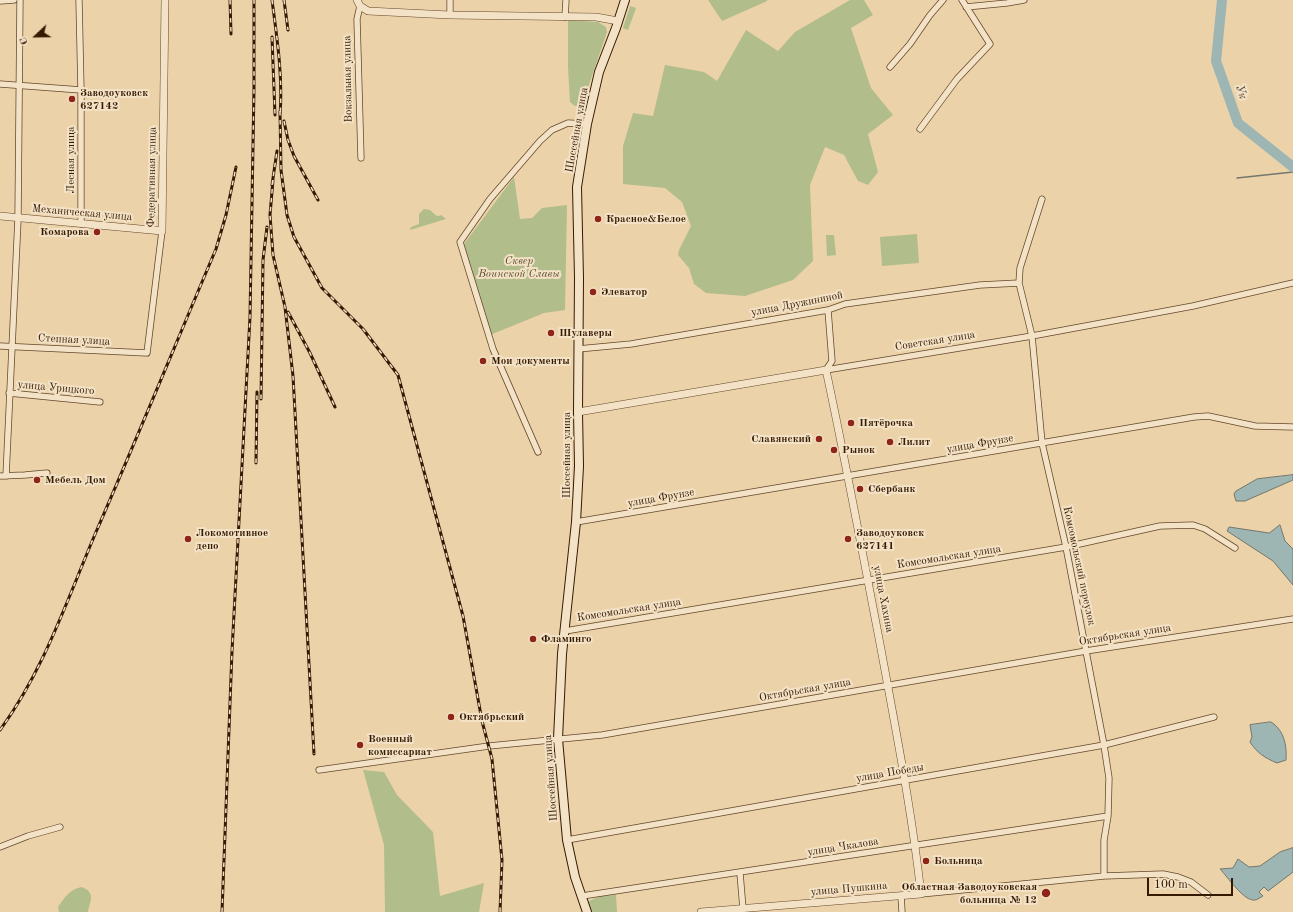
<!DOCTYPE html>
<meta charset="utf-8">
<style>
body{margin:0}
#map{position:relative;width:1293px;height:912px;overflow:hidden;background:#ecd2a8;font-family:"Old Standard TT",serif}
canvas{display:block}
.north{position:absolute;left:16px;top:16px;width:40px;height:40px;-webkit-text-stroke:3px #f3e2c6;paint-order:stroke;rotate:248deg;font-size:11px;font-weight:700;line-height:16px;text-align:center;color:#351a02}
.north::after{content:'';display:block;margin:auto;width:14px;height:18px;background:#351a02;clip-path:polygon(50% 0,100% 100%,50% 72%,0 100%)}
.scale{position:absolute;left:1147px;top:878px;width:86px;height:18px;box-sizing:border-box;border:2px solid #351a02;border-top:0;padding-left:5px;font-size:12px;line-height:14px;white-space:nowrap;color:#351a02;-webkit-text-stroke:3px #f3e2c6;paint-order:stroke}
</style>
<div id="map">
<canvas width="1293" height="912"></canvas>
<div class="north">С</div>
<div class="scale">100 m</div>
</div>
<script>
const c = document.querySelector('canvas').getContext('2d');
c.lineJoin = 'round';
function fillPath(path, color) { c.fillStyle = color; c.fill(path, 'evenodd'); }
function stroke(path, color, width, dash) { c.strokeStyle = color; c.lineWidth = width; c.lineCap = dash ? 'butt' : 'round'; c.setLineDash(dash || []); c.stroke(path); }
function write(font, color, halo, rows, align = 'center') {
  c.font = font + ' "Old Standard TT",serif'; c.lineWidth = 4; c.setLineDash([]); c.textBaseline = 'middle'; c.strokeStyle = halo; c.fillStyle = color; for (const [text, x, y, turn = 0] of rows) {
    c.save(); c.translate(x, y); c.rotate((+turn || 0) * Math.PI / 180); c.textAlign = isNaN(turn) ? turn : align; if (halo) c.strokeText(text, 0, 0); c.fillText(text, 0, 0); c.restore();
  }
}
fillPath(new Path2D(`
 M 708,0 L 768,0 L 765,2 L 722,21 Z
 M 850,0 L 864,0 L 873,15 L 851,28 L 871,88 L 893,115 L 868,134 L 878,172 L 868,185 L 858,181 L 844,155 L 825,147 L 810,185 L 813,261 L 793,280 L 745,296 L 706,293 L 694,284 L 689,268 L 678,255 L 679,250 L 691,226 L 682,202 L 665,188 L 623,184 L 623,146 L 633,113 L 653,116 L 665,65 L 704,72 L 717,81 L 746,30 L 778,51 L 795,32 Z
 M 630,6 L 636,8 L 628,30 L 623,28 Z
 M 568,20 L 598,22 L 606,27 L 607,32 L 582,105 L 575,106 L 570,102 L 568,67 Z
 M 514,177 L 520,219 L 532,218 L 542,208 L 567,205 L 565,310 L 544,313 L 490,335 L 464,244 Z
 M 424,209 L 430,210 C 434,213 436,218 441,215 L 446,219 L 410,230 L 411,227 L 419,224 L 419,214 Z
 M 917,234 L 919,263 L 882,266 L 880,237 Z
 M 826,235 L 834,235 L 836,255 L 827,256 Z
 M 363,770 L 384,772 L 397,795 L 433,832 L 440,896 L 484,883 L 479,912 L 385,912 L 384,845 Z
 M 82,887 C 96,893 90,901 88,912 L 59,912 L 58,907 C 65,897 70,889 82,887 Z
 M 616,895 L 617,912 L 590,912 L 587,902 L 600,896 Z`), '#b2bd8c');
const water = new Path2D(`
 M 1293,475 L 1293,480 L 1245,501 L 1236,501 L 1234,494 L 1236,491 L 1257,479 Z
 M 1280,525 L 1285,541 L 1293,549 L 1293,585 L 1273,561 L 1227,531 L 1229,527 L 1269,533 Z
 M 1271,722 C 1284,730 1287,745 1286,760 L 1277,763 C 1265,758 1257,753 1250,742 L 1252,737 L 1250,725 Z
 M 1293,848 L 1293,872 L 1268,891 L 1264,887 L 1259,892 L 1263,896 C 1261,897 1257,900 1255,900 C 1244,902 1227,876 1220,869 L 1233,868 L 1238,859 L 1249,867 L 1260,866 L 1280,852 Z`);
fillPath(water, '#9db5b3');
stroke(water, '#73776c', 1);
stroke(new Path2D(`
 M 1237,178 L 1293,172`), '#73776c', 1.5);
stroke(new Path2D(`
 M 1222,0 L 1216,61 L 1238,123 L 1293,167`), '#9db5b3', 10);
const minor = new Path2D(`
 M 79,0 L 81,90 L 81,224
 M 0,1 L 14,0
 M 360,6 L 357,19 L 361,158
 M 966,7 L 1007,3 L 1024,0
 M 450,15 L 450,0
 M 565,17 L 566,0
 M 890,67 L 910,44 L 930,15 L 943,0
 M 0,84 L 81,90
 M 920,129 L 957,79 L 990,44 L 962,0
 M 1042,199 L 1020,268 L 1019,283 L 1032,336 L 1042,443 L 1066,547 L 1104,745 L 1109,778 L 1108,816 L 1104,840 L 1104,876
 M 0,346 L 147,353 L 162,231
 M 578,349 L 631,344 L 828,310 L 845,304 L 980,285 L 1019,283
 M 826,370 L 1032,336 L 1193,306 L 1293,283
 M 826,370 L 832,361 L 828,310
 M 9,393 L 100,402
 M 538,452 L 493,349 L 460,242 L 490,199 L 540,141 L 552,130 L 568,123 L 587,124
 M 0,476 L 25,475 L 47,473
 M 6,476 L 18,219 L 20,0
 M 576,522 L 1194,417 L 1208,416 L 1255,426 L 1293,427
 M 565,631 L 1066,547 L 1160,526 L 1193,525 L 1205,529 L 1235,548
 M 319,770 L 489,746 L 602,735 L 1086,651 L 1293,619
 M 567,840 L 1104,745 L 1214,717
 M 0,847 L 28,836 L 60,827
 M 740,873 L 743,909
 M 921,894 L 1104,876 L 1163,874 L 1178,877 L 1191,882 L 1208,895
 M 582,896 L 1108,816
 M 901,896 L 902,912`);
const tertiary = new Path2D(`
 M 357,0 L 360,6 L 368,11 L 450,15 L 596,17 L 618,21
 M 0,216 L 162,231 L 165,0
 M 578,412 L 826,370 C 846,463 863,556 881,649 C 896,731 912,812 921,894 L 701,912`);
const secondary = new Path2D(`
 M 587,912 L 575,877 L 567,840 L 558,739 L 562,654 L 576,522 L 579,466 L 578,412 L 579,278 L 577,187 L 587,124 L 599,72 L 616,28 L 625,0`);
stroke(minor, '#63482c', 7);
stroke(tertiary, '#63482c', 8);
stroke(secondary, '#351a02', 10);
stroke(minor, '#f3e2c6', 5.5);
stroke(tertiary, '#f3e2c6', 7);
stroke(secondary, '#f3e2c6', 8);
const rail = new Path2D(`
 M 230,0 L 231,34
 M 272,0 C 277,38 283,77 280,116
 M 284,0 L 288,30
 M 272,37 L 275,115
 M 280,111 L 281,170 L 287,215 L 294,237 L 322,288 L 363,329 L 398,375 L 463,616 L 482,721 L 492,759 L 502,860 L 500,912
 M 284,121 L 288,140 L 294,156 L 318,200
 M 273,180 L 270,215 L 273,255 L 285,307 L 293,376 L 314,754
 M 272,185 L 277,151
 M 288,312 L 310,353 L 335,407
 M 261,399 L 263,260 L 267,227
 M 256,463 L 257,392
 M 0,730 C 44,670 67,600 96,532 C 137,438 176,343 216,249 L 226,215 L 236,167
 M 222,912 L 232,651 L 250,317 L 254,88 L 254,0`);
stroke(rail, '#351a02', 3);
stroke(rail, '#f3e2c6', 1.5, [4.5]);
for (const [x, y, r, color] of [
 [72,99,4,"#8f2418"],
 [598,219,4,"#8f2418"],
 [97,232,4,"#8f2418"],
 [593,292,4,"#8f2418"],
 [551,333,4,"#8f2418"],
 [483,361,4,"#8f2418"],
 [851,423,4,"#8f2418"],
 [819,439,4,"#8f2418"],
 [890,442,4,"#8f2418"],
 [834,450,4,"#8f2418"],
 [37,480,4,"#8f2418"],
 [860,489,4,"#8f2418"],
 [188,539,4,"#8f2418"],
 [848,539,4,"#8f2418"],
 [533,639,4,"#8f2418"],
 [451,717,4,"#8f2418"],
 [360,745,4,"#8f2418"],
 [926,861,4,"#8f2418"],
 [1046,893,5,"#8f2418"]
]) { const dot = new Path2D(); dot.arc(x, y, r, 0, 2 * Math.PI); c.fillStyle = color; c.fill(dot); stroke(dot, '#f3e2c6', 1.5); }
write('11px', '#351a02', '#f3e2c6', [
 ["Вокзальная улица",348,79,-91],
 ["Шоссейная улица",577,130,-80],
 ["Лесная улица",71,160,-90],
 ["Федеративная улица",152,177,-89],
 ["Механическая улица",82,213,5],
 ["улица Дружининой",797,304,-11],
 ["Степная улица",74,340,3],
 ["Советская улица",935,341,-9],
 ["улица Урицкого",56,388,5],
 ["улица Фрунзе",980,444,-10],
 ["Шоссейная улица",567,455,-90],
 ["улица Фрунзе",661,498,-10],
 ["Комсомольская улица",949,557,-9],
 ["Комсомольский переулок",1079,566,78],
 ["улица Хахина",883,599,79],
 ["Комсомольская улица",629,610,-9],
 ["Октябрьская улица",1125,635,-9],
 ["Октябрьская улица",805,690,-10],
 ["улица Победы",890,773,-10],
 ["Шоссейная улица",551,778,-94],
 ["улица Чкалова",843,847,-9],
 ["улица Пушкина",849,889,-5]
]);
write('bold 11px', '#351a02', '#f3e2c6', [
 ["Заводоуковск",80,93],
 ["627142",80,106],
 ["Красное&Белое",606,219],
 ["Комарова",89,232,"right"],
 ["Элеватор",601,292],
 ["Шулаверы",559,333],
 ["Мои документы",491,361],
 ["Пятёрочка",859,423],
 ["Славянский",811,439,"right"],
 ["Лилит",898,442],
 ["Рынок",842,450],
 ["Мебель Дом",45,480],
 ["Сбербанк",868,489],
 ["Локомотивное",196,533],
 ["депо",196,546],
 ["Заводоуковск",856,533],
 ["627141",856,546],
 ["Фламинго",541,639],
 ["Октябрьский",459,717],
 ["Военный",368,739],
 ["комиссариат",368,752],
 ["Больница",934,861],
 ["Областная Заводоуковская",1037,887,"right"],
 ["больница № 12",1037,900,"right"]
], 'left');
write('italic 11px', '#5a4b2b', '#f3e2c6', [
 ["Сквер",519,261],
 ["Воинской Славы",519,274]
]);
write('italic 12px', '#544837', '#f3e2c6', [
 ["Ук",1241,92,71]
]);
</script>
